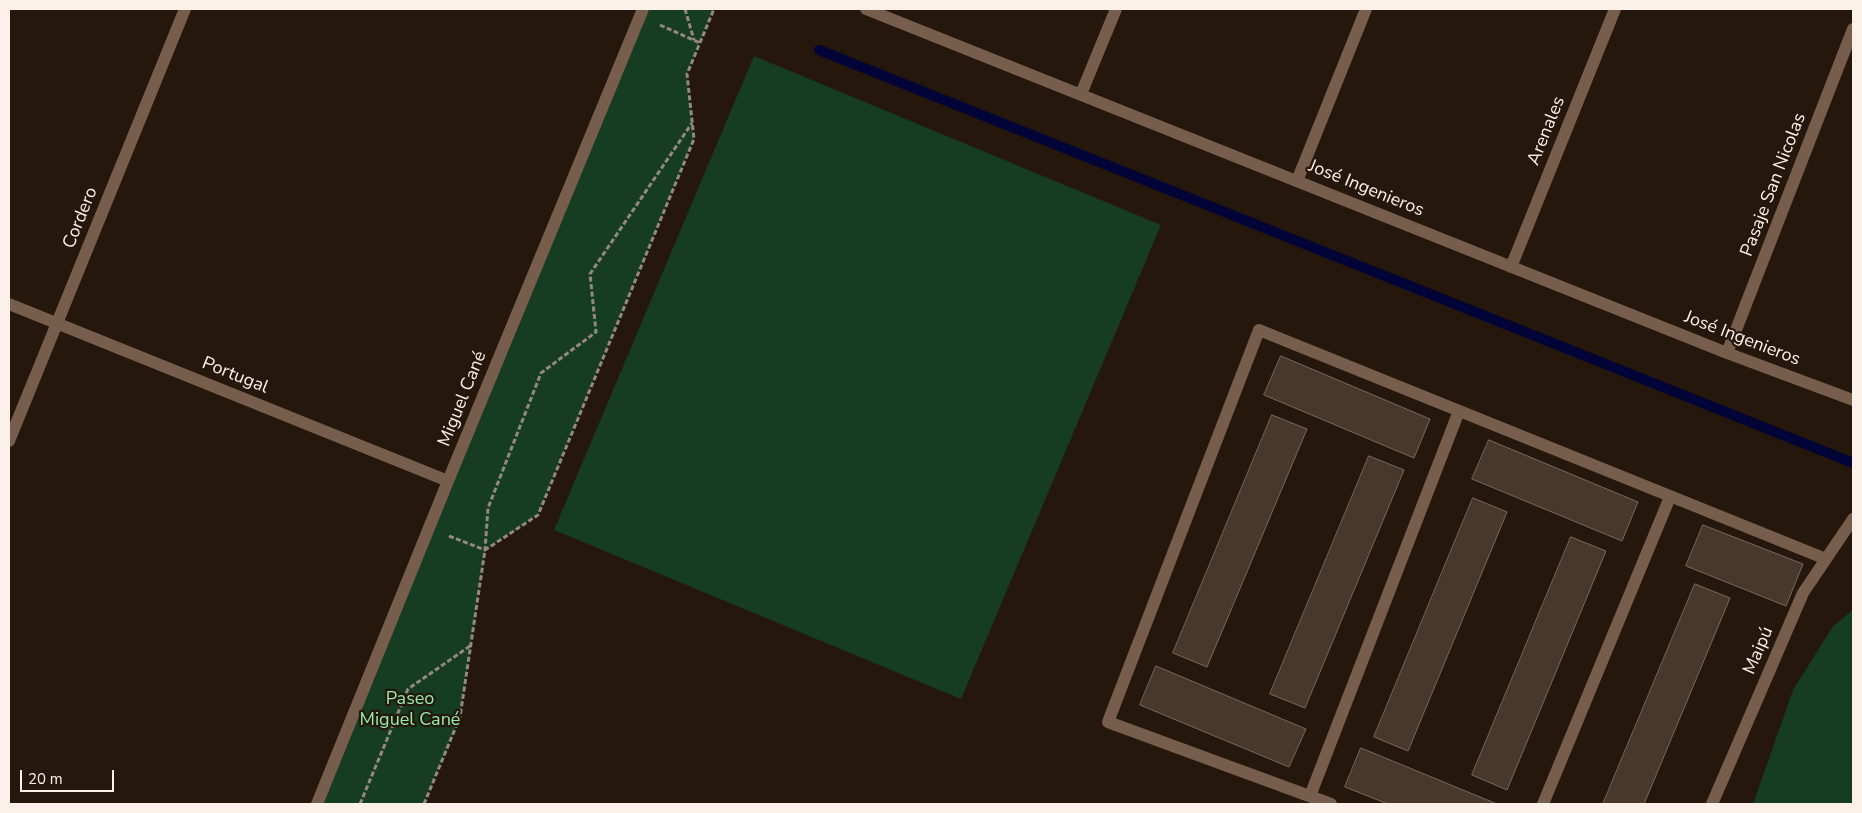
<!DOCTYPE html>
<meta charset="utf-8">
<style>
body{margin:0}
#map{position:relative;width:1862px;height:813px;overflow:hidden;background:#26170c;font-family:"Nunito Sans",sans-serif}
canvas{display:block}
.frame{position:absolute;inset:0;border:10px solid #fcf1ea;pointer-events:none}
.scale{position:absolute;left:20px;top:770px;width:94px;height:22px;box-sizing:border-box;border:2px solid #fcf1ea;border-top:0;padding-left:6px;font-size:15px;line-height:18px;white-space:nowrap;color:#fcf1ea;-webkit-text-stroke:4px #26170c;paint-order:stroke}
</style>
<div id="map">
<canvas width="1862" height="813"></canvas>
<div class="frame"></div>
<div class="scale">20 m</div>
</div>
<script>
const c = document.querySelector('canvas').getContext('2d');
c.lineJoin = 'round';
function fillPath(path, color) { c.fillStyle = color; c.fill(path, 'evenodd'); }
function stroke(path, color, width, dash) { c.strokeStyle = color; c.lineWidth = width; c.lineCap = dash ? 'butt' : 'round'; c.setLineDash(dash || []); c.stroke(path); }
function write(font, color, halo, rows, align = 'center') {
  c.font = font + ' "Nunito Sans",sans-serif'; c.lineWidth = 4.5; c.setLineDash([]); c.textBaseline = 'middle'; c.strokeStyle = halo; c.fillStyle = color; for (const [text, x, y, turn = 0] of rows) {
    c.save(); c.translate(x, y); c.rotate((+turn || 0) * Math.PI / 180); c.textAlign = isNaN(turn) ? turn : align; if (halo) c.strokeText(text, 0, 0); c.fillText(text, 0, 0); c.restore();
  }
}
fillPath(new Path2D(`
 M 643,9 L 714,9 L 687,74 L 694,139 L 538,515 L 485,550 L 460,717 L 424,804 L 319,804 Z
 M 754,56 L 1161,225 L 961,699 L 554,530 Z
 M 1853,610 L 1853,804 L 1753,804 L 1793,690 L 1833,626 Z`), '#163c22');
stroke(new Path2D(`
 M 819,50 L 1853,463`), '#000436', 10);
const building = new Path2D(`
 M 1281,356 L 1430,419 L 1414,458 L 1264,395 Z
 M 1272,415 L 1307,429 L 1207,667 L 1173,653 Z
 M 1489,440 L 1638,502 L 1622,541 L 1472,479 Z
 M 1369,456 L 1404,470 L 1305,708 L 1270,694 Z
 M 1473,498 L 1507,512 L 1408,751 L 1374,737 Z
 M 1703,525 L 1803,564 L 1786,606 L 1686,566 Z
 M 1571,537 L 1606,551 L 1507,790 L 1472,775 Z
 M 1695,584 L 1730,598 L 1644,804 L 1603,804 Z
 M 1156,666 L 1306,729 L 1289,767 L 1140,705 Z
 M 1361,748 L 1497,804 L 1388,804 L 1345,787 Z`);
fillPath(building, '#48372b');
stroke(building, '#7a685b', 1);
stroke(new Path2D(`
 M 685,9 L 694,40
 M 660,25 L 700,43
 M 449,536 L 485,550 L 488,508 L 541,373 L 596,332 L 590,274 L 692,123
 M 360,804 L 408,689 L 470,646
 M 424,804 L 460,717 L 485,550 L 538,515 L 694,139 L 687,74 L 714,9`), '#94887f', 3, [5, 2.5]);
stroke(new Path2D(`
 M 866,9 L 1727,353 L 1853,400
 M 1081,94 L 1116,9
 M 1297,181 L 1366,9
 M 1511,267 L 1615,9
 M 9,304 L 448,481
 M 1727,353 L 1853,29
 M 9,441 L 185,9
 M 1310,796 L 1459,411
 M 317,804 L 448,481 L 643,9
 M 1331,804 L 1108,722 L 1259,330 L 1826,559
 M 1543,804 L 1670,497
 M 1712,804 L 1803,593 L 1853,519`), '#775d4b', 12);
write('18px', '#fcf1ea', '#26170c', [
 ["Arenales",1547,131,-68],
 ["Pasaje San Nicolas",1774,185,-69],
 ["José Ingenieros",1366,189,22],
 ["Cordero",81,218,-68],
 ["José Ingenieros",1742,339,21],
 ["Portugal",235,376,22],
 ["Miguel Cané",463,399,-68],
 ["Maipú",1759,651,-67]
]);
write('18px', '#93edaa', '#26170c', [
 ["Paseo",410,700],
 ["Miguel Cané",410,721]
]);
</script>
